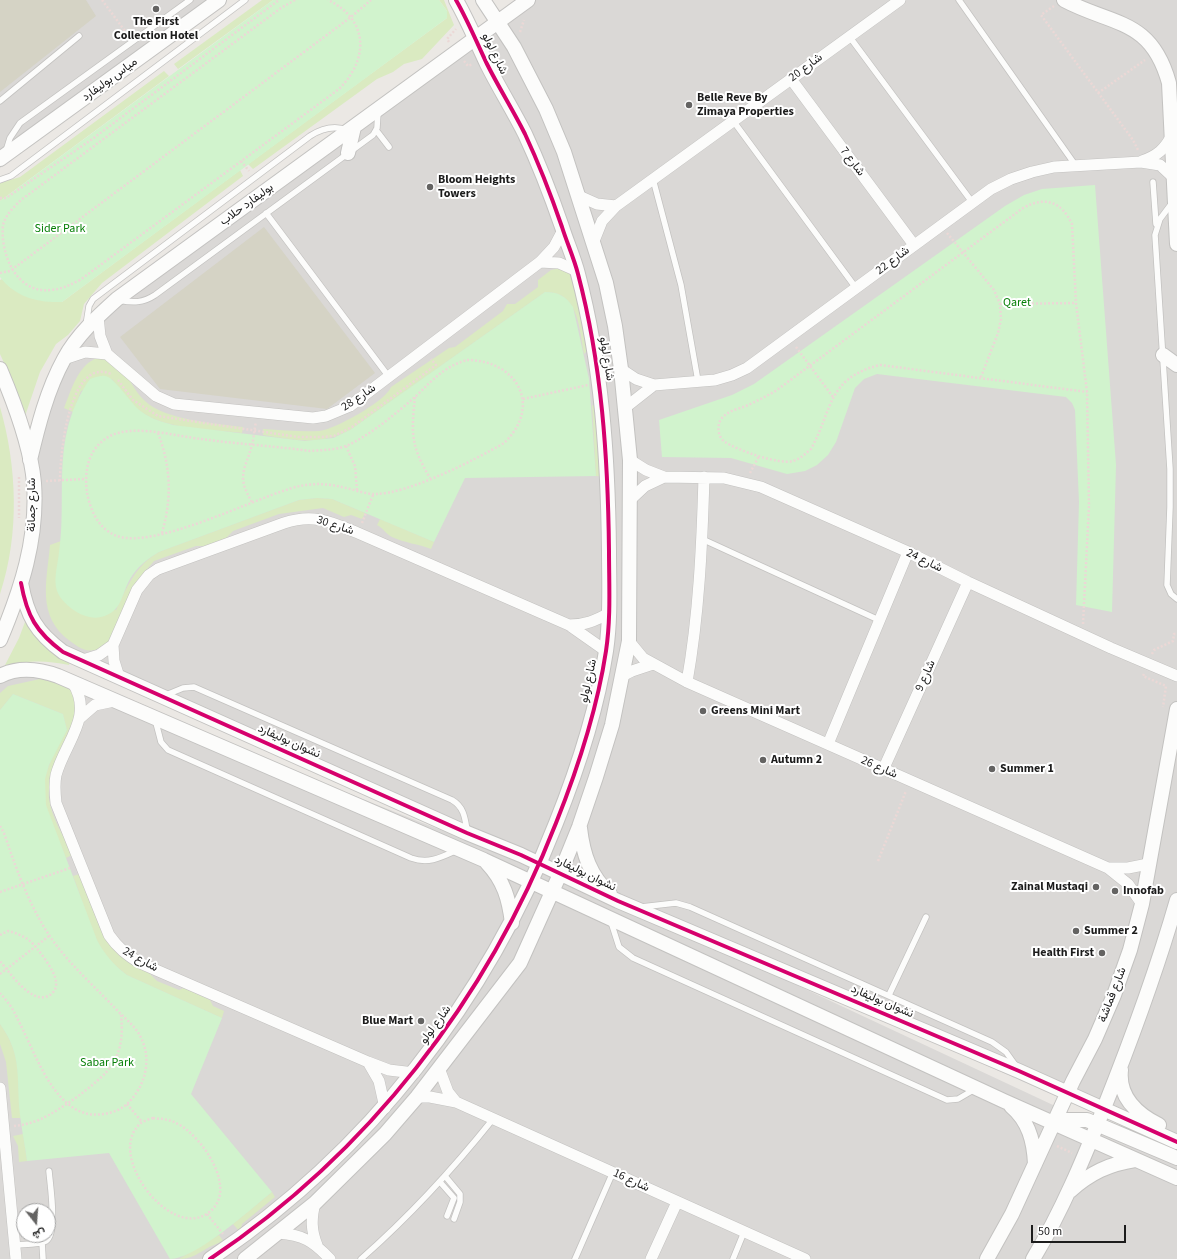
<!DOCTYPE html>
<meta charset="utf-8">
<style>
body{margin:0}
#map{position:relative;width:1177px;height:1259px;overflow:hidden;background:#ebe8e4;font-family:"Source Sans 3",Vazirmatn,sans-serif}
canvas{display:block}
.north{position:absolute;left:16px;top:1203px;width:40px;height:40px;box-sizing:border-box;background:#fff;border:1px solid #a4a4a4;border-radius:50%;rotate:163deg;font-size:11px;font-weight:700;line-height:16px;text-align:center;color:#1c1c1c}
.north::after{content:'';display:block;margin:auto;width:14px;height:18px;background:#646362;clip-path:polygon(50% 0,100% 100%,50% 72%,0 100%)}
.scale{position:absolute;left:1031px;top:1225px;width:95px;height:18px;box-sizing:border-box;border:2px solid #1c1c1c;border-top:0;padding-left:5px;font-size:12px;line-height:14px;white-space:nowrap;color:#1c1c1c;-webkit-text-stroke:3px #fff;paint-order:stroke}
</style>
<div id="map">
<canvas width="1177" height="1259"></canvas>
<div class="north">ش</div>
<div class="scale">50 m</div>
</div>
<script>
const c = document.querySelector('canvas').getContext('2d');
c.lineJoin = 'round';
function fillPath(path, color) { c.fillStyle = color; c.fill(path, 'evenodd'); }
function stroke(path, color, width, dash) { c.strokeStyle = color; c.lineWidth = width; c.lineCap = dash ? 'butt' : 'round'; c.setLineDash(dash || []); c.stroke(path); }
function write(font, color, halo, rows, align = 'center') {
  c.font = font + ' "Source Sans 3",Vazirmatn,sans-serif'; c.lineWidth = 4; c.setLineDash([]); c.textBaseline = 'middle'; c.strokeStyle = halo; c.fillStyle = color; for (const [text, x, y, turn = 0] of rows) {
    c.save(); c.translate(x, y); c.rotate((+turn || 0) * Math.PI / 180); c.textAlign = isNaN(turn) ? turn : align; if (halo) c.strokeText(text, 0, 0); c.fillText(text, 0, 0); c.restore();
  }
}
fillPath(new Path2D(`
 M 0,0 L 223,0 L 0,168 Z
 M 536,0 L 1177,0 L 1177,1150 L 634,909 L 1177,1163 L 1177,1259 L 0,1259 L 0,676 L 42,670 L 415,820 L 581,884 L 56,642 L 45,632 L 24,584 L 35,459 L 64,369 L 82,339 L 114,308 ZM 24,1211 L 48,1211 L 48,1235 L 24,1235 Z`), '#dad8d6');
fillPath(new Path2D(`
 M 0,0 L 86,0 L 96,16 L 0,92 Z
 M 264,227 L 375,373 L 327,409 L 160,389 L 120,337 Z`), '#d5d3c5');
fillPath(new Path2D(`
 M 262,0 L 273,0 L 178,69 L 174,64 Z
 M 439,0 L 444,0 L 454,25 L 422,59 L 404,64 L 393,72 L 377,79 L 253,169 L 248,164 L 447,18 L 447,11 Z
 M 164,71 L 169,76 L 0,201 L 0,183 L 20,177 Z
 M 240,170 L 243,176 L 102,283 L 84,304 L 80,321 L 68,335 L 56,344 L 40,372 L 23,422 L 10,376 L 0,354 L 0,280 L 2,279 L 10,287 L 62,302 Z
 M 561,268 L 572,272 L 592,346 L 584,354 C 579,329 579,291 545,292 L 350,430 C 317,446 298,440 263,435 L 263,429 C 282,430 301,432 319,431 C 334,430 386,401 391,387 L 449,348 L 455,347 L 503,311 L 507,304 L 515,304 L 538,287 L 538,280 L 551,270 Z
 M 100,357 C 126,362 128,385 145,401 C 165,420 216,424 243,427 L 242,433 C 212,429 169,430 143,413 C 130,405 121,391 112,379 L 81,391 L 73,412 L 64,408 C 72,389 78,363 100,357 Z
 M 592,405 L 597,407 L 604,477 L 596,476 Z
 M 0,407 C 17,466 20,534 0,594 Z
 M 317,498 L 332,499 L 365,513 L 362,519 L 351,515 L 344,517 L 323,508 L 279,514 L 233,531 L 226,538 L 205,546 L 196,546 L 154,561 L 137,581 L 119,620 L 112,642 C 94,652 88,655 70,641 C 36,616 47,581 50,545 L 61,541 L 56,578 L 57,590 L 116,610 C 127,587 135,566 159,552 L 299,500 Z
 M 380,519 L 434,542 L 431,549 C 418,544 405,543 392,537 C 386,534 383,528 377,525 Z
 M 28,614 L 70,660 L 69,665 C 44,660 28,660 4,667 L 19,638 Z
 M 40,679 C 65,685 69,683 82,706 C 73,727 46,777 49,798 C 51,817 64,838 74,854 L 66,858 C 57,834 39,805 45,778 C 49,761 59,745 67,730 L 63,714 L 13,694 L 0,710 L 0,693 L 8,686 Z
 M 83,873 L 84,885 L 99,925 L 104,928 L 157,981 L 179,990 L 184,988 L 210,1000 L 213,1006 L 224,1011 L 222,1018 L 127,975 C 119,969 111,962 105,954 C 90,933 83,900 73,876 Z
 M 0,1024 C 24,1057 16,1080 21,1118 L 12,1118 L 6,1062 L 0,1044 Z
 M 23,1134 L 27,1161 L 19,1162 L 18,1146 L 13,1136 Z
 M 272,1192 L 275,1197 L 242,1224 L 240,1232 L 233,1224 Z
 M 219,1235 L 224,1242 C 205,1245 198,1259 179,1259 Z`), '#daeac1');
fillPath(new Path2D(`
 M 273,0 L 439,0 L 447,11 L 447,18 L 62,302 C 38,303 15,297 0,277 L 0,201 Z
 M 1095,185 L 1116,465 L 1112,612 L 1076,605 L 1079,502 L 1075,410 L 1072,403 L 1066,397 L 877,374 L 864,379 L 855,388 L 836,442 L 828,455 L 817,465 L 805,471 L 787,474 L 731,458 L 662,457 L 659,420 L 732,395 L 754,384 L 1005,206 L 1024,195 L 1042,189 Z
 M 545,292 C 558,292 566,296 573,307 L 589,379 L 596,476 L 465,478 L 434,542 L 332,499 L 317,498 L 299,500 L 159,552 C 147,559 137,567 130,579 C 121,595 122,612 101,617 C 85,621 63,606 57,591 C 53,579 58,564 59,552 C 65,512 58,470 67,431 C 71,413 79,394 90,379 C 94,378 100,375 105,376 C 115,377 131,405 142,412 C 151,419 163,422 173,425 L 305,441 L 333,438 L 350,430 Z
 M 13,694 L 63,714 L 67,730 L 49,765 L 45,779 L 46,805 L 97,940 C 105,955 114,965 127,975 L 222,1018 L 191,1094 L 272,1192 C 251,1209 196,1259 170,1259 L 109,1153 L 27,1161 C 25,1146 22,1131 20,1115 C 16,1078 23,1056 0,1024 L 0,710 Z`), '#d1f3cd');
const service = new Path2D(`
 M 959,0 L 1076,166
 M 849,36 L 972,202
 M 0,101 L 79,36
 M 734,122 L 856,288
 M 376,130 L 389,147
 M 6,151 L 10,138 L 20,123 L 190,0
 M 653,179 L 681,285 L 698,381
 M 0,180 L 11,176 L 245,0
 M 1153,182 L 1156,224
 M 1172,203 L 1160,219 L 1155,235 L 1170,469 L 1170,507 L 1167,585 L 1171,594 L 1177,599
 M 266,213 L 389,377
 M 119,300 C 133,303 143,303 155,295 L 373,135 L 377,128 L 378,111
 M 86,325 L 89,306 L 93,299 L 310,136 C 322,128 334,125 348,130
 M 702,539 L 881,621
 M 166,695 L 183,688 L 194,687 L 452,800 C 464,807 465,818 467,830
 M 155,719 L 161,742 L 168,750 L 411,858 C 428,864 440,858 455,851
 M 641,907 L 676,903 L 690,907 L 992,1042 L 1006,1052 L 1016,1066
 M 611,922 L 619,947 L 633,958 L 947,1100 L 958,1099 L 975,1089
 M 889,995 L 926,917
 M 445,1176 L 460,1194 L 460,1202 L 454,1219
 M 440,1182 L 454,1198 L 447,1216
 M 42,1242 L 43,1259
 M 15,1245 C 24,1244 38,1245 46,1241 C 58,1234 50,1184 49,1171
 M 361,1259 C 410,1216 453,1169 493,1119
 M 575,1259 L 613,1172
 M 733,1259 L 744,1232`);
const minor = new Path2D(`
 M 791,79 L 914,245
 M 1142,161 C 1157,156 1165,149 1172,135
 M 579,196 L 597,204 L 616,206
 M 594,241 L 602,221 L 616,206 L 900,0
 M 540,262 L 559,263 L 577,271
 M 98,316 L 100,336 L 107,354 L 156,396 L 174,404 L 313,418 L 326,416 L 350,406 L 540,262 L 554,247 L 563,230
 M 64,359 L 85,352 L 107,354
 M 621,369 L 636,379 L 654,385 L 715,380 L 732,375 L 747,368 L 991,189 L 1011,179 L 1032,172 L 1054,167 L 1141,162 L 1160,165 L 1174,178
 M 626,407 L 654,385
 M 630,460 L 646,470 L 664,477 L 724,478 L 761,487 L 908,552 L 968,582 L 1111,648 L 1177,676
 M 630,500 L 645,486 L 664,477
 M 569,625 C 585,625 595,621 609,613
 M 629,641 L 643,658 L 687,682 L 1108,868 L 1128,884 L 1142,904
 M 113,645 L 114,661 L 119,677
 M 83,660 L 99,655 L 113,645 L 137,590 L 149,575 L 158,569 L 284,523 C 314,513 331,522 358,533 L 569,625 L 606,651
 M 622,676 L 632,671 L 653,664
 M 687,682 C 699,614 702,546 704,477
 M 73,683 C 94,717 65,742 56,775 C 54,785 55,794 56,803 L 109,935 C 118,948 127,955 140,963 L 368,1062 L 389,1070 L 414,1073
 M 80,718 L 95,705 L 114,701
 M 828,744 L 908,552
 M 883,770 L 968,582
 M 1108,868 L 1128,868 L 1148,864
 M 368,1062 L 379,1081 L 385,1108
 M 439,1068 L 448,1092 L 456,1102
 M 0,1088 L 16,1259
 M 417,1097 L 430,1097 L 456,1102 L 805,1259
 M 315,1203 C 311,1219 311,1230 317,1245
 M 279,1233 C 303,1235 313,1241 330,1259
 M 651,1259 L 677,1202`);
const tertiary = new Path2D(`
 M 1064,0 C 1113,26 1151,18 1169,83 L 1177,244
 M 348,153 L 354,127
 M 0,159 L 219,0
 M 1163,355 L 1177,365
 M 0,369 C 14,402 31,448 34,483 C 38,539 21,590 0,640
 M 30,460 C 38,426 47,390 64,359 C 77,335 97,317 117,299 L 528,0
 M 21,583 C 27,616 36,632 63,652 L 467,833 L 521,855 L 618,901 L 1019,1071 L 1177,1142
 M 0,676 C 19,666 39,669 58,676 L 484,860 L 1004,1101 L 1177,1178
 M 580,828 C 583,854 590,876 610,894
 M 487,863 C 504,881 509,899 512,923
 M 1121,1070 C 1118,1097 1137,1114 1159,1125
 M 1011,1106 C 1029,1121 1034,1142 1035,1164
 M 1054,1123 L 1065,1120 L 1087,1120 L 1177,1158
 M 1070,1191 C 1090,1173 1109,1164 1135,1160
 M 210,1259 C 368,1153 487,1000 556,823 C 578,768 597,710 606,651 C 611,618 609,584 609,551 C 608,458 602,365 578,274 C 574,258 567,243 562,227 C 551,195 539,164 525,134 C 513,110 499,88 487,64 C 477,43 468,21 456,0
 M 245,1259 L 315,1203 L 385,1134 L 417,1097 L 520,963 L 560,874 L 579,827 L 596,777 L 612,725 L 629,641 L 630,460 L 621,369 L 615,326 L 606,283 L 564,152 L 546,109 L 514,47 L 483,0
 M 987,1259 L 1012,1214 L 1073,1081 L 1095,1039 L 1114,995 L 1130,950 L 1142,904 L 1177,709
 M 1033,1259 C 1062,1211 1083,1160 1104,1108 C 1132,1038 1156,973 1177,900`);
stroke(service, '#c3c2c0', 7);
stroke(minor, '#c3c2c0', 12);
stroke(tertiary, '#c3c2c0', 16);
stroke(new Path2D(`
 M 102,0 L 128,35
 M 295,0 L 281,8 L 21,200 C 14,207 6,214 3,225 C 0,255 17,294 51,290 C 62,289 70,285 80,280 L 339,89 C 369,59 369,20 328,0
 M 1054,6 L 1041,15 L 1133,140 L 1138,150
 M 520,32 L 524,20
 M 449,42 L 447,39 L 456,29
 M 464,61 L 468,66 L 473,64
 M 1098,93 L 1145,60
 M 241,161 L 249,171
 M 0,198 L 6,198 L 91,140 L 279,0
 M 947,233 L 994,290 L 1000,304 L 1001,319 L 998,333 L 981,377
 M 0,273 L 10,271 L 351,17 L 371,0
 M 1000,304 L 1076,303
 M 796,347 L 833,397
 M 467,360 C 517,360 543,406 504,443 C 475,460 408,494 375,494 C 367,494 358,491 350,489 C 328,483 310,482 289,489 C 249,501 154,549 117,536 C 98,529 91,511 87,493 C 84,470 88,448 110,436 C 133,424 176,436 201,439 C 237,444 274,446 310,451 C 322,450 335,450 346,446 C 369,436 397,413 416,396 C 433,380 443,367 467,360 Z
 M 118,380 L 133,400 L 158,416 L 298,437 L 322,437 L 334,436 L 352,427 L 436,365 L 431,359
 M 415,397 C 411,434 411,446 430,478
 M 523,399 L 588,385
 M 158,433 C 171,467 172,498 162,533
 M 346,446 L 355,466 L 357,490
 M 750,473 L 759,456
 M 19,477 L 19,518
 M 46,481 L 85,479
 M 60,481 C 60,455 69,356 111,374
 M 252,502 C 236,476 245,470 252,445 C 254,438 254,430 256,422
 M 362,523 L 373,495
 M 1083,624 L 1089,506 L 1087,392 L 1076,303 L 1072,224 C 1061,201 1045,196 1023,208 L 777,390 C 767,396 757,401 746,406 C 739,409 730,410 724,416 C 716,422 717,437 725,442 C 737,450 779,465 793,461 C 800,459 805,454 811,449 C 833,409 827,378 880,365 L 1087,392
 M 1152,654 L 1154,650 L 1173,641 L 1174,634 L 1177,634
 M 1144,674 L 1143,676 L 1166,686 L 1163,707
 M 0,826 L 4,833 C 16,868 28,903 49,935 C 67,962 93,985 115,1008 C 125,1019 137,1027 142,1040 C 152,1062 144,1088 127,1104 C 120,1110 112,1113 103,1114 C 55,1122 35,1050 17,1018 C 13,1008 7,1001 0,993
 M 878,861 L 906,791
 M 0,892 L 70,868
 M 0,935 L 8,931 C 16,933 24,936 30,941 C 37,947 56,972 56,982 C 57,988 53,994 48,996 C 31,1004 10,973 0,961
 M 0,974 L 49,936
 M 127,1104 L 142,1122
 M 153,1118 C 161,1119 169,1119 176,1123 C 202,1135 240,1191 208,1213 C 170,1241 104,1153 141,1123 C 144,1121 149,1119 153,1118 Z
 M 14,1126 C 23,1125 32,1123 41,1119 C 59,1111 102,1081 112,1065 C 122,1049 123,1032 121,1014
 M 1057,1146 L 1072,1153
 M 207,1214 L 223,1234`), '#ebd8d6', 2.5, [2, 2]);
stroke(service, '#fcfcfb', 5.5);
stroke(minor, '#fcfcfb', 11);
stroke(tertiary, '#fcfcfb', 14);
stroke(new Path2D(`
 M 21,583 C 27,616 36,632 63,652 L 467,833 L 521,855 L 618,901 L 1019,1071 L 1177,1142
 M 210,1259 C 368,1153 487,1000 556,823 C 578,768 597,710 606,651 C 611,618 609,584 609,551 C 608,458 602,365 578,274 C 574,258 567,243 562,227 C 551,195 539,164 525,134 C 513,110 499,88 487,64 C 477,43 468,21 456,0`), '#d6006c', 4);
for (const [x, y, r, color] of [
 [156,9,4,"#646362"],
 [689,105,4,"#646362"],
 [430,187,4,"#646362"],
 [703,711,4,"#646362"],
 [763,760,4,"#646362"],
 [992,769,4,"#646362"],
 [1096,887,4,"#646362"],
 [1115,891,4,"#646362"],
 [1076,931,4,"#646362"],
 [1102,953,4,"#646362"],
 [421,1021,4,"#646362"]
]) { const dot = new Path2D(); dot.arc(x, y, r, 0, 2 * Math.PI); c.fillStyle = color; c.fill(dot); stroke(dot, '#fff', 1.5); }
write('bold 12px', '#1c1c1c', '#fff', [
 ["The First",156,22,"center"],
 ["Collection Hotel",156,36,"center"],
 ["Belle Reve By",697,98],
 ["Zimaya Properties",697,112],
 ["Bloom Heights",438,180],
 ["Towers",438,194],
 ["Greens Mini Mart",711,711],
 ["Autumn 2",771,760],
 ["Summer 1",1000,769],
 ["Zainal Mustaqi",1088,887,"right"],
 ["Innofab",1123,891],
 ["Summer 2",1084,931],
 ["Health First",1094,953,"right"],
 ["Blue Mart",413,1021,"right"]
], 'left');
write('12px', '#1c1c1c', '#fff', [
 ["شارع لولو",494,54,64],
 ["شارع 20",806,68,-37],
 ["مياس بوليفارد",110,80,-36],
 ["شارع 7",852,162,53],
 ["بوليفارد حلاب",247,205,-36],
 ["شارع 22",893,261,-37],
 ["شارع لولو",606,359,81],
 ["شارع 28",359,398,-34],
 ["شارع جمانة",32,505,-90],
 ["شارع 30",335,526,18],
 ["شارع 24",924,561,26],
 ["شارع 9",926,676,-66],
 ["شارع لولو",589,681,-78],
 ["نشوان بوليفارد",289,742,24],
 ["شارع 26",879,768,24],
 ["نشوان بوليفارد",585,874,26],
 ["شارع 24",140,960,29],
 ["شارع قماشة",1113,995,-69],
 ["نشوان بوليفارد",882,1002,23],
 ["شارع لولو",436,1025,-54],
 ["شارع 16",631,1181,25]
]);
write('12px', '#067f07', '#fff', [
 ["Sider Park",60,229],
 ["Qaret",1017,303],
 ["Sabar Park",107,1063]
]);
</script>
